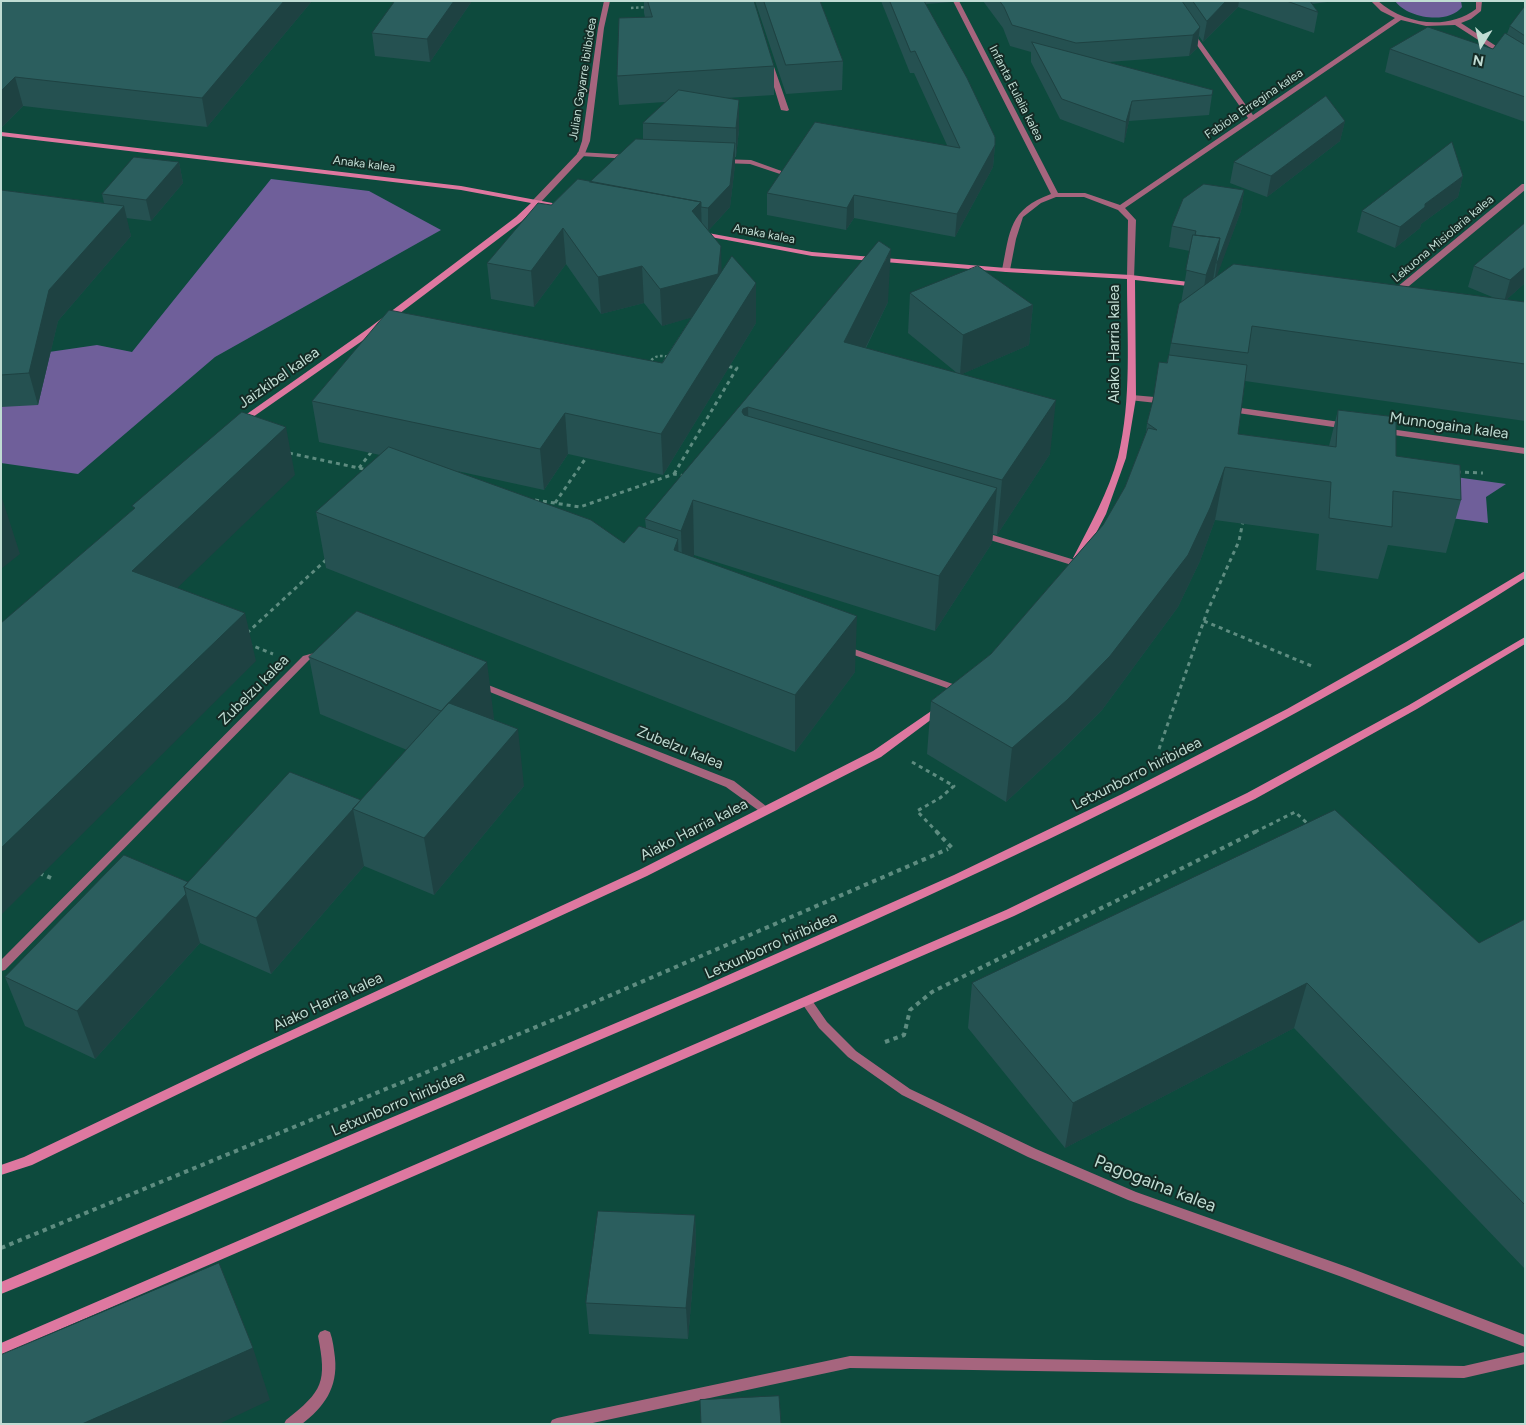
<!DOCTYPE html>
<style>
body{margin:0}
#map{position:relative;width:1526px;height:1425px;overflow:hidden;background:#0d4a3d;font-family:Figtree,sans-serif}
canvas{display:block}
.frame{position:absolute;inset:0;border:2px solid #c0dcd3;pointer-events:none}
.north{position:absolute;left:1456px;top:20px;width:50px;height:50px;-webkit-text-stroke:4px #142b25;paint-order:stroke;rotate:190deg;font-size:14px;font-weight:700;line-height:20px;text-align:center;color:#c0dcd3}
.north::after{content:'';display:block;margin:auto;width:18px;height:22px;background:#c0dcd3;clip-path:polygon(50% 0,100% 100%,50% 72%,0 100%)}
</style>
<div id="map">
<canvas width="1526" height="1425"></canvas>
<div class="frame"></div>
<div class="north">N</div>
</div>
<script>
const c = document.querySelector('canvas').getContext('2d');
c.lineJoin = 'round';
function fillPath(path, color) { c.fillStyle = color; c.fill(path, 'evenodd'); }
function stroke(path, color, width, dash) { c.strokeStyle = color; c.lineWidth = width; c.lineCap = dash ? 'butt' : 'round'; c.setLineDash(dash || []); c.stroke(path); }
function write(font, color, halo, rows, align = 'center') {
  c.font = font + ' Figtree,sans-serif'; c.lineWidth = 4; c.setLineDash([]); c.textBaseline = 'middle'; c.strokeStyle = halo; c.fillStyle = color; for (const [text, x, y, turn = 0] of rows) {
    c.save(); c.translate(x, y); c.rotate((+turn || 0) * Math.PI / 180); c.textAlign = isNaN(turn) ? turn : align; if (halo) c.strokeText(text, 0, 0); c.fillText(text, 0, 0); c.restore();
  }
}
fillPath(new Path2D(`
 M 1395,1 L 1461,1 L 1462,7 C 1448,25 1407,18 1395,1 Z
 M 271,179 L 369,191 L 441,230 L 215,357 L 78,474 L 1,463 L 1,359 L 97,345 L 132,352 Z
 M 1383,467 L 1506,484 L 1486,497 L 1488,523 L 1383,509 Z`), '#6f5f9a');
stroke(new Path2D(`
 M 631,8 L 647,7
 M 648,364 C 655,355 659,355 670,357`), '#5e8c80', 2.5, [2.5, 2.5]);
stroke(new Path2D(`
 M 289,453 L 368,470
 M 359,468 L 372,451
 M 1457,472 L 1483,473
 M 674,474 L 737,368 L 726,366
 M 535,500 L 580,507 L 674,474 L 685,476
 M 555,503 L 588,455
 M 1204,621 L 1314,667
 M 247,633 L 327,559
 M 248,644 L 273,654
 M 1159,749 L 1207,612 L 1239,541 L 1243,521
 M 912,762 L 954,786 L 940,798 L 917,811 L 937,832
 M 1255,832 L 1295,812 L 1309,825`), '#5e8c80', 3, [4, 4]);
stroke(new Path2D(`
 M 936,831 L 954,850
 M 39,873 L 51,878
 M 885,1042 L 904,1035 L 910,1010 L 932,992 L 1257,831
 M 1,1248 L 565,1015 L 948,849`), '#5e8c80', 4, [4.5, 4.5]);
fillPath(new Path2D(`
 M 578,152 L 630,155 L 634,157 L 630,159 L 581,156 L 577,154 Z
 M 719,159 L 751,160 L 787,173 L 783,175 L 750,164 L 722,163 L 718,161 Z
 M 325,1330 L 330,1332 C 333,1340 334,1350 335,1358 C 338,1388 324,1407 302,1424 L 284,1424 L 286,1420 C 323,1391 327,1382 318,1336 L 320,1332 Z`), '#a6657e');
fillPath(new Path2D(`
 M 604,1 L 610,1 L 604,28 L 590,141 L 584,156 L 539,204 L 533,204 L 533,200 L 578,153 L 582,141 L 598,28 Z
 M 953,1 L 959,1 L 1058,193 L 1085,193 L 1120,205 L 1248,118 L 1187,31 L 1188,30 L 1192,30 L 1253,115 L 1395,18 L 1381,11 L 1371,1 L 1378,1 C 1404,24 1447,31 1476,9 L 1476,1 L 1482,1 L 1481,11 L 1471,19 L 1461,23 L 1525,65 L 1525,70 L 1455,25 L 1426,26 L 1401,20 L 1125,208 L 1136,220 L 1134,279 L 1131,279 L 1127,277 L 1128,220 L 1118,210 L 1084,197 L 1056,197 L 1041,203 L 1023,217 L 1016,239 L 1010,270 L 1006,272 L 1002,270 C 1010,231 1009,209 1051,194 Z
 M 768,63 L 773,64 L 789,110 L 787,111 L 781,110 L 767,64 Z
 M 1522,184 L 1525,184 L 1525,190 L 1397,296 L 1391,296 L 1391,292 Z
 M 1132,395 L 1166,398 L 1170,401 L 1166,404 L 1129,400 L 1128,398 Z
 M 1227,406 L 1347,423 L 1351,426 L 1347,429 L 1224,411 L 1224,407 Z
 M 1383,428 L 1525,448 L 1525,454 L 1380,433 L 1379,431 L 1380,429 Z
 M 980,531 L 1078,561 L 1080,563 L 1075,566 L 977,536 L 975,534 Z
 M 843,645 L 964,688 L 966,690 L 961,693 L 958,692 L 840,650 L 838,648 L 840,646 Z
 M 321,651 L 326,654 L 324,656 L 309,660 L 5,970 L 1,971 L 1,960 L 303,656 Z
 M 478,681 L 734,781 L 771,810 L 770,813 L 762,813 L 726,787 L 475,686 L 473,684 L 475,682 Z
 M 807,997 L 811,999 L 827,1022 L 856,1051 L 910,1089 L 1036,1149 L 1136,1192 L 1350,1268 L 1525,1335 L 1525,1347 L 1342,1277 L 1128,1200 L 1028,1157 L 902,1095 L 848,1057 L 819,1028 L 801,1002 L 803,999 Z
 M 1525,1352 L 1525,1364 L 1464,1378 L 850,1368 L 588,1424 L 550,1424 L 552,1420 L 557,1418 L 850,1356 L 1464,1366 Z`), '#a6657e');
fillPath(new Path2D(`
 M 1,132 L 461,186 L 563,205 L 567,207 L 563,209 L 538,205 L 522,221 L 375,332 L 240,426 L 237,425 L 236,423 L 237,421 L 369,328 L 516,217 L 531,203 L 461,190 L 1,136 Z
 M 697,231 L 812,252 L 1006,268 L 1131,275 L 1197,283 L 1201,285 L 1197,287 L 1135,280 L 1136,398 L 1126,458 L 1106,514 L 1083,558 L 1078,561 L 1073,558 C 1089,527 1109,491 1118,457 C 1132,399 1127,338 1127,279 L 1006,272 L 812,256 L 700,235 L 696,233 Z
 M 1525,571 L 1525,578 C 1219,773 887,918 555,1059 C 433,1111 311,1163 189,1215 C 126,1241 64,1269 1,1294 L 1,1282 L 699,988 L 954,875 L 1122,794 L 1287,709 L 1406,642 Z
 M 1525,637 L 1525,644 L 1417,709 L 1255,799 L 1014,916 L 1,1355 L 1,1343 L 1006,910 L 1247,793 L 1409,705 Z
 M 940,705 L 945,708 L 944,710 L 881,757 L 647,876 L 259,1055 L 32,1165 L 1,1175 L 1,1165 L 24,1157 L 251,1049 L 639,870 L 873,751 Z`), '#de78a0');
fillPath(new Path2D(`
 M 1,1 L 312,1 L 207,127 L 23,106 L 1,128 Z
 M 472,1 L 430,62 L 375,56 L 372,33 Z
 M 644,1 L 754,1 L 774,66 L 774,95 L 726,98 L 739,100 L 739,130 L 736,157 L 735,157 L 735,165 L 730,207 L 708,231 L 721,273 L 756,323 L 663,475 L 568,454 L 544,490 L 457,471 L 624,543 L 646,528 L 645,519 L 879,241 L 888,302 L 866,348 L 957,373 L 908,333 L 910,293 L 1033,305 L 1029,345 L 962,374 L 1050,454 L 997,535 L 993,534 L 992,543 L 935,631 L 694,555 L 693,557 L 855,672 L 795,752 L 326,568 L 316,512 L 380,455 L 319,442 L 312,401 L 662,363 L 692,317 L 662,326 L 644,303 L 601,314 L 566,264 L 534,307 L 491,299 L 487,263 L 551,205 L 590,182 L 643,139 L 643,123 L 665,102 L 619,105 L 617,76 L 645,17 L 644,13 Z
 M 755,1 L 820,1 L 843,61 L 842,90 L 786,94 Z
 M 881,1 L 952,1 L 952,2 L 926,4 L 995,145 L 993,167 L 955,237 L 854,218 L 846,230 L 767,215 L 767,193 L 947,145 L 914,73 L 910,73 Z
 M 983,1 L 1335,1 L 1312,4 L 1318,12 L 1314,33 L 1238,7 L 1203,42 L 1199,36 L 1197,48 L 1189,56 L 1108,62 L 1212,95 L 1209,115 L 1129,121 L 1124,143 L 1060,119 L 1031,62 L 1031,52 L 1010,46 L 1003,28 Z
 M 1525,6 L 1525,122 L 1385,72 L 1390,49 L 1493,49 L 1507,34 L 1510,26 Z
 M 1345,121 L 1340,141 L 1267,197 L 1230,183 L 1234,162 Z
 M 179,162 L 183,183 L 151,221 L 126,218 L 131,236 L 58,321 L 38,405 L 1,407 L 1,190 L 104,203 L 102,194 Z
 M 1463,176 L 1458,197 L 1421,224 L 1420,228 L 1395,248 L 1357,232 L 1362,211 Z
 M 1244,190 L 1241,211 L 1216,277 L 1497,299 L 1468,287 L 1474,266 L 1525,223 L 1525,283 L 1506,300 L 1525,302 L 1525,421 L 1245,381 L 1238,434 L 1329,446 L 1338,410 L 1396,456 L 1461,500 L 1446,553 L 1388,545 L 1378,579 L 1316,570 L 1319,534 L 1215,520 L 1200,561 L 1178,607 L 1102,710 L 1059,753 L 1006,802 L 927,754 L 931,701 L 991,654 L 1103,525 L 1125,487 L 1146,433 L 1147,423 L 1169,355 L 1171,343 L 1181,303 L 1190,251 L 1169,247 L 1172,226 Z
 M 309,657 L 494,718 L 493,720 L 524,786 L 434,895 L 364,866 L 271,974 L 200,943 L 95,1059 L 25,1026 L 5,977 L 188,882 L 361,800 L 407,750 L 320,714 Z
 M 1525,919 L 1525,1269 L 1294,1028 L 1065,1148 L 968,1028 L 972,983 L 1479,943 Z
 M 695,1215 L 696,1247 L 688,1339 L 589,1334 L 586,1303 Z`), '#255151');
fillPath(new Path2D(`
 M 284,1 L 312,1 L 207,127 L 202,98 Z
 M 454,1 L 472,1 L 430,62 L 427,39 Z
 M 1226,1 L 1239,1 L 1238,7 L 1203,42 L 1207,21 Z
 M 1200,27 L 1197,48 L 1189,56 L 1193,35 Z
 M 15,77 L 23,106 L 1,128 L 1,91 Z
 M 739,100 L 739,130 L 736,157 L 736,128 Z
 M 1132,101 L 1129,121 L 1124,143 L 1126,122 Z
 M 1345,121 L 1340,141 L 1267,197 L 1271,176 Z
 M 735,143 L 735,165 L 730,207 L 708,231 L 708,208 Z
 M 995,145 L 993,167 L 955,237 L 957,214 Z
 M 179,162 L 183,183 L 151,221 L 146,200 Z
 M 1463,176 L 1458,197 L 1421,224 L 1420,228 L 1395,248 L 1400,227 L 1425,204 Z
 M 1244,190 L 1241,211 L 1214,284 L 1217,263 Z
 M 854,195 L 854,218 L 846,230 L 847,208 Z
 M 701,202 L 702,237 L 692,211 Z
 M 124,206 L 131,236 L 58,321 L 38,405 L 29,373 L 49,290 Z
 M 563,228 L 566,264 L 534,307 L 531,271 Z
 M 1220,238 L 1211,292 L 1197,329 L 1206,275 Z
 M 721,246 L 722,282 L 718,310 L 662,326 L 660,289 Z
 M 891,249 L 888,302 L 842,395 L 844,342 Z
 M 642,266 L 644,303 L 601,314 L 598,277 Z
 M 1525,267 L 1525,283 L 1504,302 L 1510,280 Z
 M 756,283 L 756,323 L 663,475 L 661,434 Z
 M 1033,305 L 1029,345 L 960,375 L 963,335 Z
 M 1056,400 L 1050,454 L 997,535 L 1002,480 Z
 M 748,407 L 749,461 L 742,412 L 743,409 Z
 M 565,413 L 568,454 L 544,490 L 540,449 Z
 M 286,427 L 295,475 L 145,619 L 132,571 Z
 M 1225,467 L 1215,520 L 1200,561 L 1178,607 L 1102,710 L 1059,753 L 1006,802 L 1012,748 Z
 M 997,488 L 992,543 L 935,631 L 939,576 Z
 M 1,498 L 2,498 L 20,554 L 1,569 Z
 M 693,500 L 694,555 L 683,587 L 681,531 Z
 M 678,539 L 680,596 L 674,550 Z
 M 245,613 L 256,661 L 1,915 L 1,848 Z
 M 857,616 L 855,672 L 795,752 L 795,695 Z
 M 487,662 L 494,718 L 450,768 L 441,711 Z
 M 518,729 L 524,786 L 434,895 L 424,838 Z
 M 353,809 L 364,866 L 271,974 L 256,918 Z
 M 186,894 L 200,943 L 95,1059 L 77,1011 Z
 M 1307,983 L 1294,1028 L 1065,1148 L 1073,1103 Z
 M 695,1215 L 696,1247 L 688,1339 L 686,1308 Z
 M 253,1348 L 270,1400 L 219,1424 L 82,1424 Z`), '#1e4242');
const building = new Path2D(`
 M 1,1 L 284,1 L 202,98 L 15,77 L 1,91 Z
 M 395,1 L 454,1 L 427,39 L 372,33 Z
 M 648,1 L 754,1 L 774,66 L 617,76 L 619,18 L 652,17 Z
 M 764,1 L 820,1 L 843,61 L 786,65 Z
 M 890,1 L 924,1 L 967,78 L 995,137 L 995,145 L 957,214 L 854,195 L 847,208 L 767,193 L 815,122 L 960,148 L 915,51 L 911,52 Z
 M 1000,1 L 1182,1 L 1200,27 L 1193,35 L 1076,43 L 1012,25 L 1004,7 Z
 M 1193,1 L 1226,1 L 1207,21 Z
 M 1287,1 L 1310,1 L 1318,12 Z
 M 1525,6 L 1525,36 L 1510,26 Z
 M 1428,27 L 1493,49 L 1505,33 L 1525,45 L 1525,97 L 1390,49 Z
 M 1032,42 L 1213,90 L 1212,95 L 1132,101 L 1126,122 L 1062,99 Z
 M 679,90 L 739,100 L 736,128 L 643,123 Z
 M 1326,96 L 1345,121 L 1271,176 L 1234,162 Z
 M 636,139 L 735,143 L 730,185 L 708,208 L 701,207 L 701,202 L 590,182 Z
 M 1452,142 L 1463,176 L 1425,204 L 1425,207 L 1400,227 L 1362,211 Z
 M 134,157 L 179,162 L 146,200 L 102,194 Z
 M 578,179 L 701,202 L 692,211 L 721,246 L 718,274 L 660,289 L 642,266 L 598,277 L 563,228 L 531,271 L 487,263 L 538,203 L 551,205 Z
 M 1204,184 L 1244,190 L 1217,263 L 1216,263 L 1220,238 L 1195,235 L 1196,231 L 1172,226 L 1183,199 Z
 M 1,190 L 124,206 L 49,290 L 29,373 L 1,375 Z
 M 1525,223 L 1525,267 L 1510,280 L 1474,266 Z
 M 1193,235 L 1220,238 L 1206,275 L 1186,270 Z
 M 879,241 L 891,249 L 844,342 L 1056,400 L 1002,480 L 748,407 L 743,409 L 742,412 L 744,415 L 997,488 L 939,576 L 693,500 L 681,531 L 645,519 Z
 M 732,256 L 756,283 L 661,434 L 565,413 L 540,449 L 312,401 L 389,310 L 662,363 Z
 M 1234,264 L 1525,302 L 1525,364 L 1252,326 L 1248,353 L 1171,343 L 1179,304 Z
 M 978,266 L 1033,305 L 963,335 L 910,293 Z
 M 1169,355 L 1247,365 L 1238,434 L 1336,447 L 1338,410 L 1396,417 L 1396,456 L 1460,465 L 1461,500 L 1393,491 L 1392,527 L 1329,518 L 1331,482 L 1225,467 L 1210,508 L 1188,555 L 1110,656 L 1067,700 L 1012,748 L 931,701 L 991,654 L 1103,525 L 1125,487 L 1148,428 L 1157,430 L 1147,423 L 1153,400 L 1159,362 L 1167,363 Z
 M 242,412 L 286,427 L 132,571 L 245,613 L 1,848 L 1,623 L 135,508 L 132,506 Z
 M 389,447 L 591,520 L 624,543 L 639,526 L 678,539 L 674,550 L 857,616 L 795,695 L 316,512 Z
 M 357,611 L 487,662 L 441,711 L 309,657 Z
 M 449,703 L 518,729 L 424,838 L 353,809 Z
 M 290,772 L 361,800 L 256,918 L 184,887 Z
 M 1335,810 L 1479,943 L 1525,919 L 1525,1205 L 1307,983 L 1073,1103 L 972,983 Z
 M 124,855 L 188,882 L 184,887 L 186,894 L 77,1011 L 5,977 Z
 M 598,1211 L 695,1215 L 686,1308 L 586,1303 Z
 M 219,1263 L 253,1348 L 82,1424 L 1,1424 L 1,1355 Z
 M 779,1396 L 781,1424 L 701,1424 L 700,1400 Z`);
fillPath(building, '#2b5e5e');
stroke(building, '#1e4242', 1);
write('12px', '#c0dcd3', '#142b25', [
 ["Julian Gayarre ibilbidea",583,79,-81],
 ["Infanta Eulalia kalea",1016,93,63],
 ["Fabiola Erregina kalea",1254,104,-34],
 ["Anaka kalea",364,164,7],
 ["Anaka kalea",764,234,11],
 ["Lekuona Misiolaria kalea",1443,239,-40]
]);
write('15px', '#c0dcd3', '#142b25', [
 ["Aiako Harria kalea",1115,344,-90],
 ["Jaizkibel kalea",279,378,-35],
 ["Munnogaina kalea",1449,426,8],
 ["Zubelzu kalea",254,690,-45],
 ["Zubelzu kalea",680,748,22],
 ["Letxunborro hiribidea",1137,774,-27],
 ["Aiako Harria kalea",694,830,-27],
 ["Letxunborro hiribidea",771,946,-24],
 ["Aiako Harria kalea",328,1002,-25],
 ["Letxunborro hiribidea",398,1104,-23]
]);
write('18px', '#c0dcd3', '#142b25', [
 ["Pagogaina kalea",1155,1184,21]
]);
</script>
